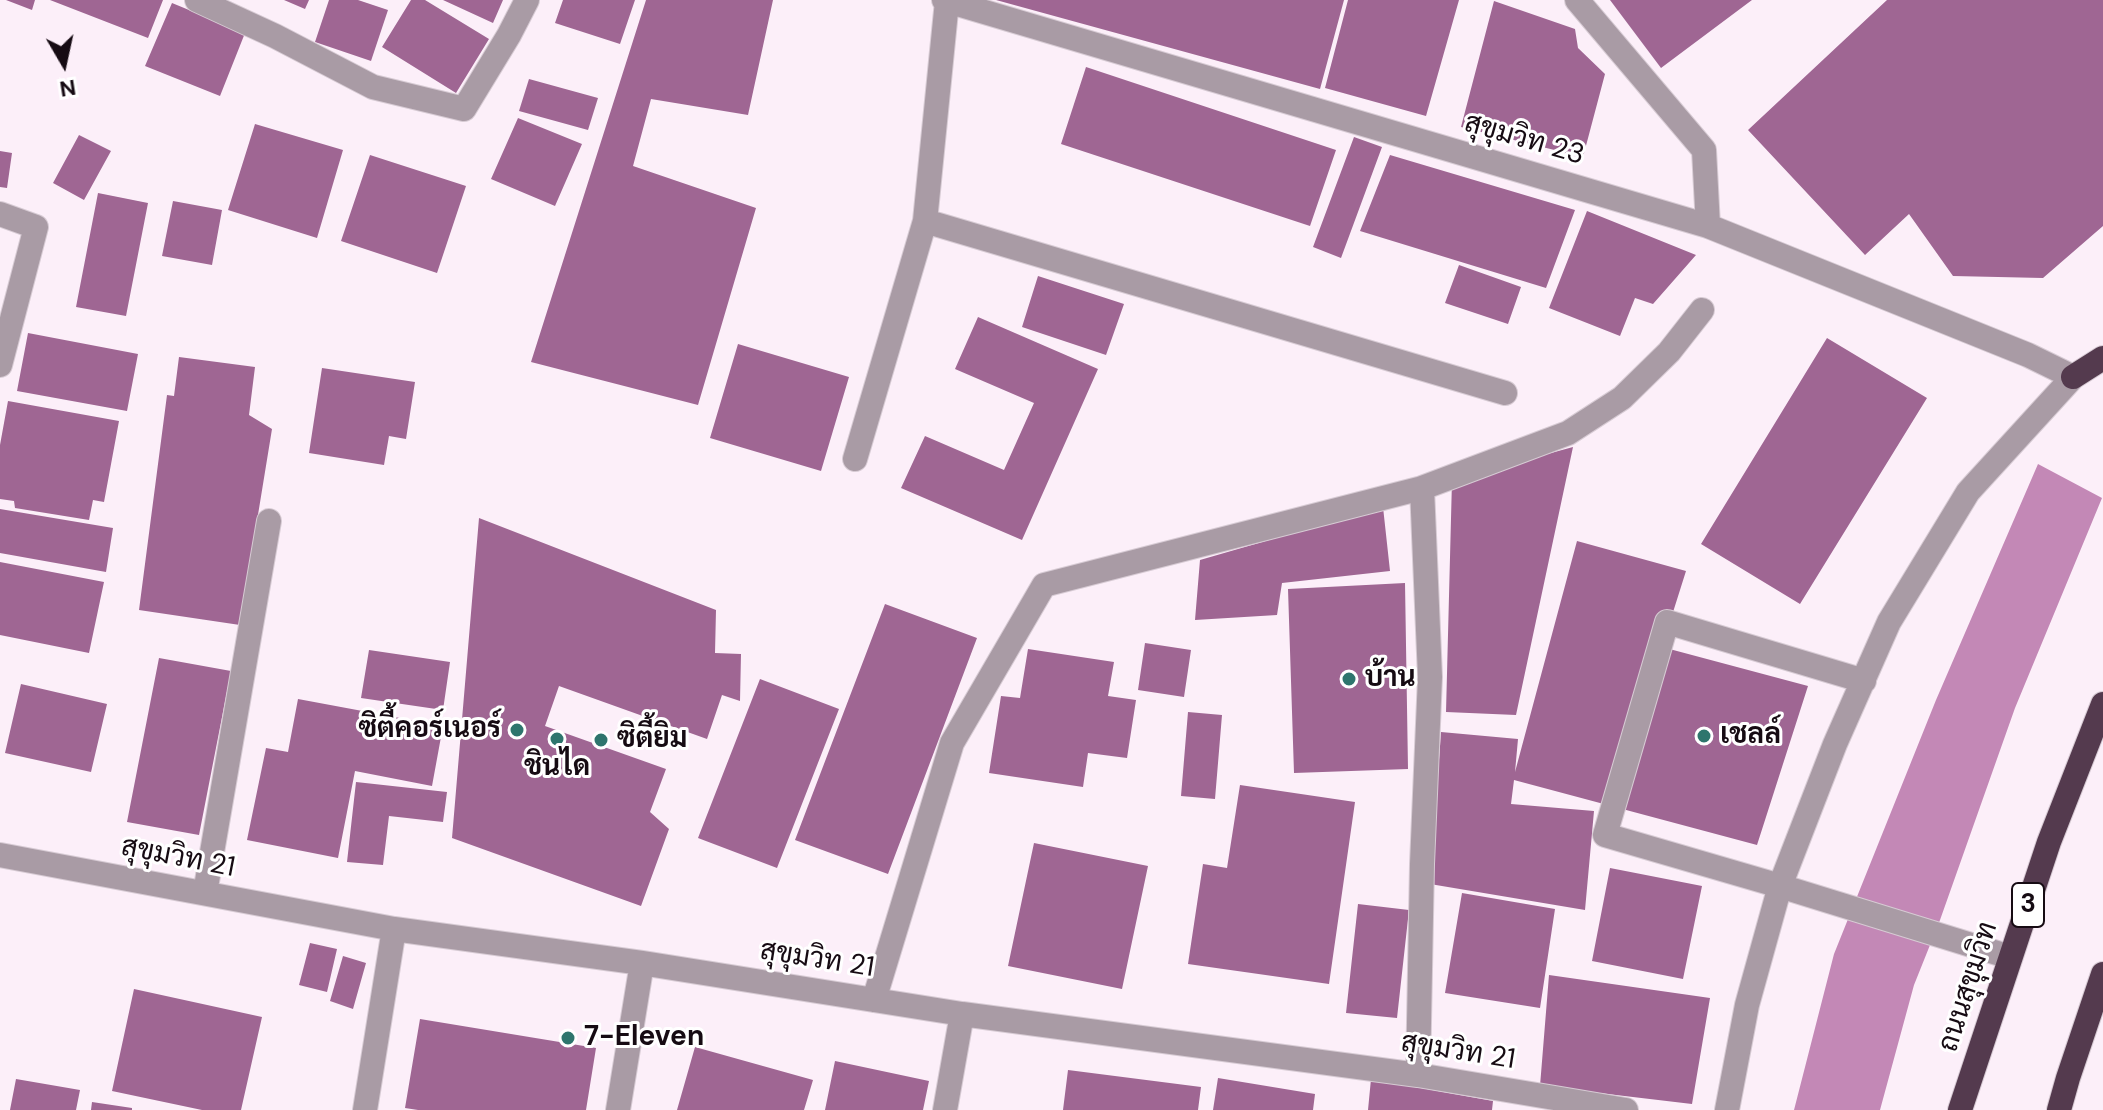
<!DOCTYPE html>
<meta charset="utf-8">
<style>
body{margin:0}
#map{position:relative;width:2103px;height:1110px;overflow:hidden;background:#fceff9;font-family:"DM Sans",sans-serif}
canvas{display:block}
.north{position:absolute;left:24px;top:24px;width:80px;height:80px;-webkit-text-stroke:6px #fff;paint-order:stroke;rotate:171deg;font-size:22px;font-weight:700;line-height:32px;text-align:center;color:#160b13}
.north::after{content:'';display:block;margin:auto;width:28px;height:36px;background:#160b13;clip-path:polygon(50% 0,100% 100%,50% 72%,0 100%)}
</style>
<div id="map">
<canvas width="2103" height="1110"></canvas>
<div class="north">N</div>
</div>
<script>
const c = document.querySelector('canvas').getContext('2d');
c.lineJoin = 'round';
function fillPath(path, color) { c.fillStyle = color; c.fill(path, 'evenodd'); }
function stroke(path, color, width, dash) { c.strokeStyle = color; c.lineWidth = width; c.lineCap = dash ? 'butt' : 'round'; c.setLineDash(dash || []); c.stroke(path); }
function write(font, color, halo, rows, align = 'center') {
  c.font = font + ' "DM Sans",Sarabun,sans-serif'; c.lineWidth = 6; c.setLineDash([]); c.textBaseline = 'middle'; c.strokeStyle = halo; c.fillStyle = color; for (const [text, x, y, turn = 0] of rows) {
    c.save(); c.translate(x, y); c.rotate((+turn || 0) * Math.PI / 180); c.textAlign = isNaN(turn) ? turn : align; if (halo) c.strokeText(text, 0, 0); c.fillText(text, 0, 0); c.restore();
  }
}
fillPath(new Path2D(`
 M 2038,464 L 2102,498 L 2015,708 L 1940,920 L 1914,985 L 1880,1110 L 1794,1110 L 1834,954 L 1936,700 Z`), '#c388b6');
fillPath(new Path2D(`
 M 6,0 L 35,0 L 32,10 Z
 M 50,0 L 163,0 L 148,38 Z
 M 284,0 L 309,0 L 305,9 Z
 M 329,0 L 358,0 L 388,10 L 371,61 L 315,42 Z
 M 411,0 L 425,0 L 489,39 L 456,93 L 382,47 Z
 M 443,0 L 503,0 L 493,23 Z
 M 563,0 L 635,0 L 620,44 L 555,23 Z
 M 646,0 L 773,0 L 748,115 L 651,99 L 633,166 L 756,208 L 698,405 L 531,362 Z
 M 996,0 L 1344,0 L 1320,89 Z
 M 1348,0 L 1459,0 L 1426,116 L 1325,88 Z
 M 1610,0 L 1752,0 L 1661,68 Z
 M 1887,0 L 2103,0 L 2103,226 L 2043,278 L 1953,276 L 1909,214 L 1865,255 L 1748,130 Z
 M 1494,1 L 1575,29 L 1578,48 L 1605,74 L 1583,157 L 1461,127 Z
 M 172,3 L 245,33 L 220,96 L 145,66 Z
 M 1086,67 L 1336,150 L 1310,226 L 1061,144 Z
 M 529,79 L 598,98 L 588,130 L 519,111 Z
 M 518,118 L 582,144 L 555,206 L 491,179 Z
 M 255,124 L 343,150 L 317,238 L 228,210 Z
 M 79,135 L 111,151 L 84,200 L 53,183 Z
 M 1354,137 L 1382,147 L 1341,258 L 1313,247 Z
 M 0,151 L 12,153 L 7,188 L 0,187 Z
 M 370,155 L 466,186 L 437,273 L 341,241 Z
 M 1390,155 L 1575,210 L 1546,288 L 1360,231 Z
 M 98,193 L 148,203 L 126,316 L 76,307 Z
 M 173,201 L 222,210 L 212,265 L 162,256 Z
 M 1587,211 L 1696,255 L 1653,304 L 1635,298 L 1620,336 L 1549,308 Z
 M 1459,265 L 1521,287 L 1508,324 L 1445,303 Z
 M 1038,276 L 1124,304 L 1106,355 L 1022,327 Z
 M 978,317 L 1098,369 L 1022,540 L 901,488 L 925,436 L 1004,470 L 1034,403 L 955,369 Z
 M 28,333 L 138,354 L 127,411 L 17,391 Z
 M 1827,338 L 1927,398 L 1800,604 L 1701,544 Z
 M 738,344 L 849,377 L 821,471 L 710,438 Z
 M 179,357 L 255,367 L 249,415 L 272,429 L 240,625 L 139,610 L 167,395 L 174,396 Z
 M 322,368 L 415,382 L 406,439 L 389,436 L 384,465 L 309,453 Z
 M 8,401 L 119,421 L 104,502 L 93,500 L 89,520 L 15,508 L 14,501 L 0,499 L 0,445 Z
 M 1573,447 L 1516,715 L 1446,712 L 1452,480 Z
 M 1383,507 L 1390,571 L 1282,583 L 1277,615 L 1195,620 L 1200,560 Z
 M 0,509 L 113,528 L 106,572 L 0,553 Z
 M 479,518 L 716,610 L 715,653 L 741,654 L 740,701 L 722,695 L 707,739 L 559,686 L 545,726 L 666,769 L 650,812 L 669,829 L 641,906 L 452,838 Z
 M 1577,541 L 1686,571 L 1662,647 L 1808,686 L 1757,845 L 1514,780 L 1511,804 L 1594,811 L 1585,910 L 1430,884 L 1441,732 L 1518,739 L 1515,772 Z
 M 0,562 L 104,582 L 89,653 L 0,635 Z
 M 1405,583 L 1408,769 L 1294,773 L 1288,589 Z
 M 885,604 L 977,638 L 888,874 L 795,840 Z
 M 1145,643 L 1191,650 L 1184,697 L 1138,690 Z
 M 1028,649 L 1114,662 L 1108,696 L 1136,700 L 1127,758 L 1088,753 L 1083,787 L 989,773 L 1001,696 L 1020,698 Z
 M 369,650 L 450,662 L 443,710 L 361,698 Z
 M 159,658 L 231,671 L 199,835 L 127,822 Z
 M 760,679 L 839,709 L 777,868 L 698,838 Z
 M 21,684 L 107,704 L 91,772 L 5,753 Z
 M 298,699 L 443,726 L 432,786 L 355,771 L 338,858 L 247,840 L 266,748 L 288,752 Z
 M 1188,712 L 1222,715 L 1215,799 L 1181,796 Z
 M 356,782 L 447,792 L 443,822 L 389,816 L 383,865 L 347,862 Z
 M 1240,785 L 1355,802 L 1329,984 L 1188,964 L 1203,864 L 1227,868 Z
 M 1034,843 L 1148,866 L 1122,989 L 1008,966 Z
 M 1610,868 L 1702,886 L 1683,979 L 1592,961 Z
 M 1462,893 L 1555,909 L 1540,1008 L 1445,993 Z
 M 1358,904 L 1409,910 L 1397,1018 L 1346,1013 Z
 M 310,943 L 337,949 L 327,992 L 299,985 Z
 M 343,956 L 366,963 L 353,1009 L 330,1001 Z
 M 1549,975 L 1710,998 L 1692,1104 L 1540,1086 Z
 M 134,989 L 262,1017 L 241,1110 L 202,1110 L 112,1091 Z
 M 420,1019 L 596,1048 L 586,1110 L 418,1110 L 405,1108 Z
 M 695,1047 L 813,1080 L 804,1110 L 677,1110 Z
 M 835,1061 L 929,1081 L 923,1110 L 825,1110 Z
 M 1068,1070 L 1201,1087 L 1198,1110 L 1063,1110 Z
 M 1218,1078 L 1315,1094 L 1313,1110 L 1213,1110 Z
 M 16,1079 L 80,1090 L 76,1110 L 10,1110 Z
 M 1371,1079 L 1493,1101 L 1492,1110 L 1368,1110 Z
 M 92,1102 L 132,1108 L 132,1110 L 91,1110 Z`), '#9f6693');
const minor = new Path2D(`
 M 197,0 L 275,36 L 373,87 L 464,109 L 509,35 L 527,0
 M 944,0 L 1708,226 L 2028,355 L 2073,377 L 1968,492 L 1889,622 L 1835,744 L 1780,886 L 1747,1005 L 1727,1110
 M 1577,0 L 1704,150 L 1708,226
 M 0,214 L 36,227 L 0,365
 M 925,221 L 1505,393
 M 855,459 L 925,221 L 947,1
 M 1864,681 L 1667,622 L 1605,835 L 1780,886 L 2010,957
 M 0,855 L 394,929 L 642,963 L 962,1014 L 1418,1075 L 1626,1110
 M 205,893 L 269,521
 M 874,1000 L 952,743 L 1044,585 L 1422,488 L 1568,433 L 1622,398 L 1669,352 L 1702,310
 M 1418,1075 L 1422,864 L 1430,677 L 1422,488
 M 365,1110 L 394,929
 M 618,1110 L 642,963
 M 945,1110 L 962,1014`);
const highway = new Path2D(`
 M 2073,377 L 2103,358
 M 1960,1110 L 2049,842 L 2103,704
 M 2059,1110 L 2068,1078 L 2103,974`);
stroke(minor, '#d7cbd4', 26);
stroke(highway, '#d7cbd4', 26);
stroke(minor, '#a99ba5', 24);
stroke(highway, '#543a4e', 24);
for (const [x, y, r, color] of [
 [1349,679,8,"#2e756d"],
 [517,730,8,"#2e756d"],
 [1704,736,8,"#2e756d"],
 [557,739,8,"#2e756d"],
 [601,740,8,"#2e756d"],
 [568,1038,8,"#2e756d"]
]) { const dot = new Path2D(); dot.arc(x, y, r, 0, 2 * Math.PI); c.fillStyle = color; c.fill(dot); stroke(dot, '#fff', 3); }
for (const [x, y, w] of [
 [2028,905,32]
]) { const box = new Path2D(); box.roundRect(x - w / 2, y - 22, w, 44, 6); c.fillStyle = '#fff'; c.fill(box); stroke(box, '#160b13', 2); }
write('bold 26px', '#160b13', null, [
 ["3",2028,905]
]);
write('28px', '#160b13', '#fff', [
 ["สุขุมวิท 23",1524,140,16],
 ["สุขุมวิท 21",178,858,11],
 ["สุขุมวิท 21",817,960,9],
 ["ถนนสุขุมวิท",1969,987,-72],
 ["สุขุมวิท 21",1458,1052,9]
]);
write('bold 28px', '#160b13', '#fff', [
 ["บ้าน",1365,679],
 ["ซิตี้คอร์เนอร์",501,730,"right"],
 ["เชลล์",1720,736],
 ["ซิตี้ยิม",617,740],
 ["ชินได",557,768,"center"],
 ["7-Eleven",584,1038]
], 'left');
</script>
